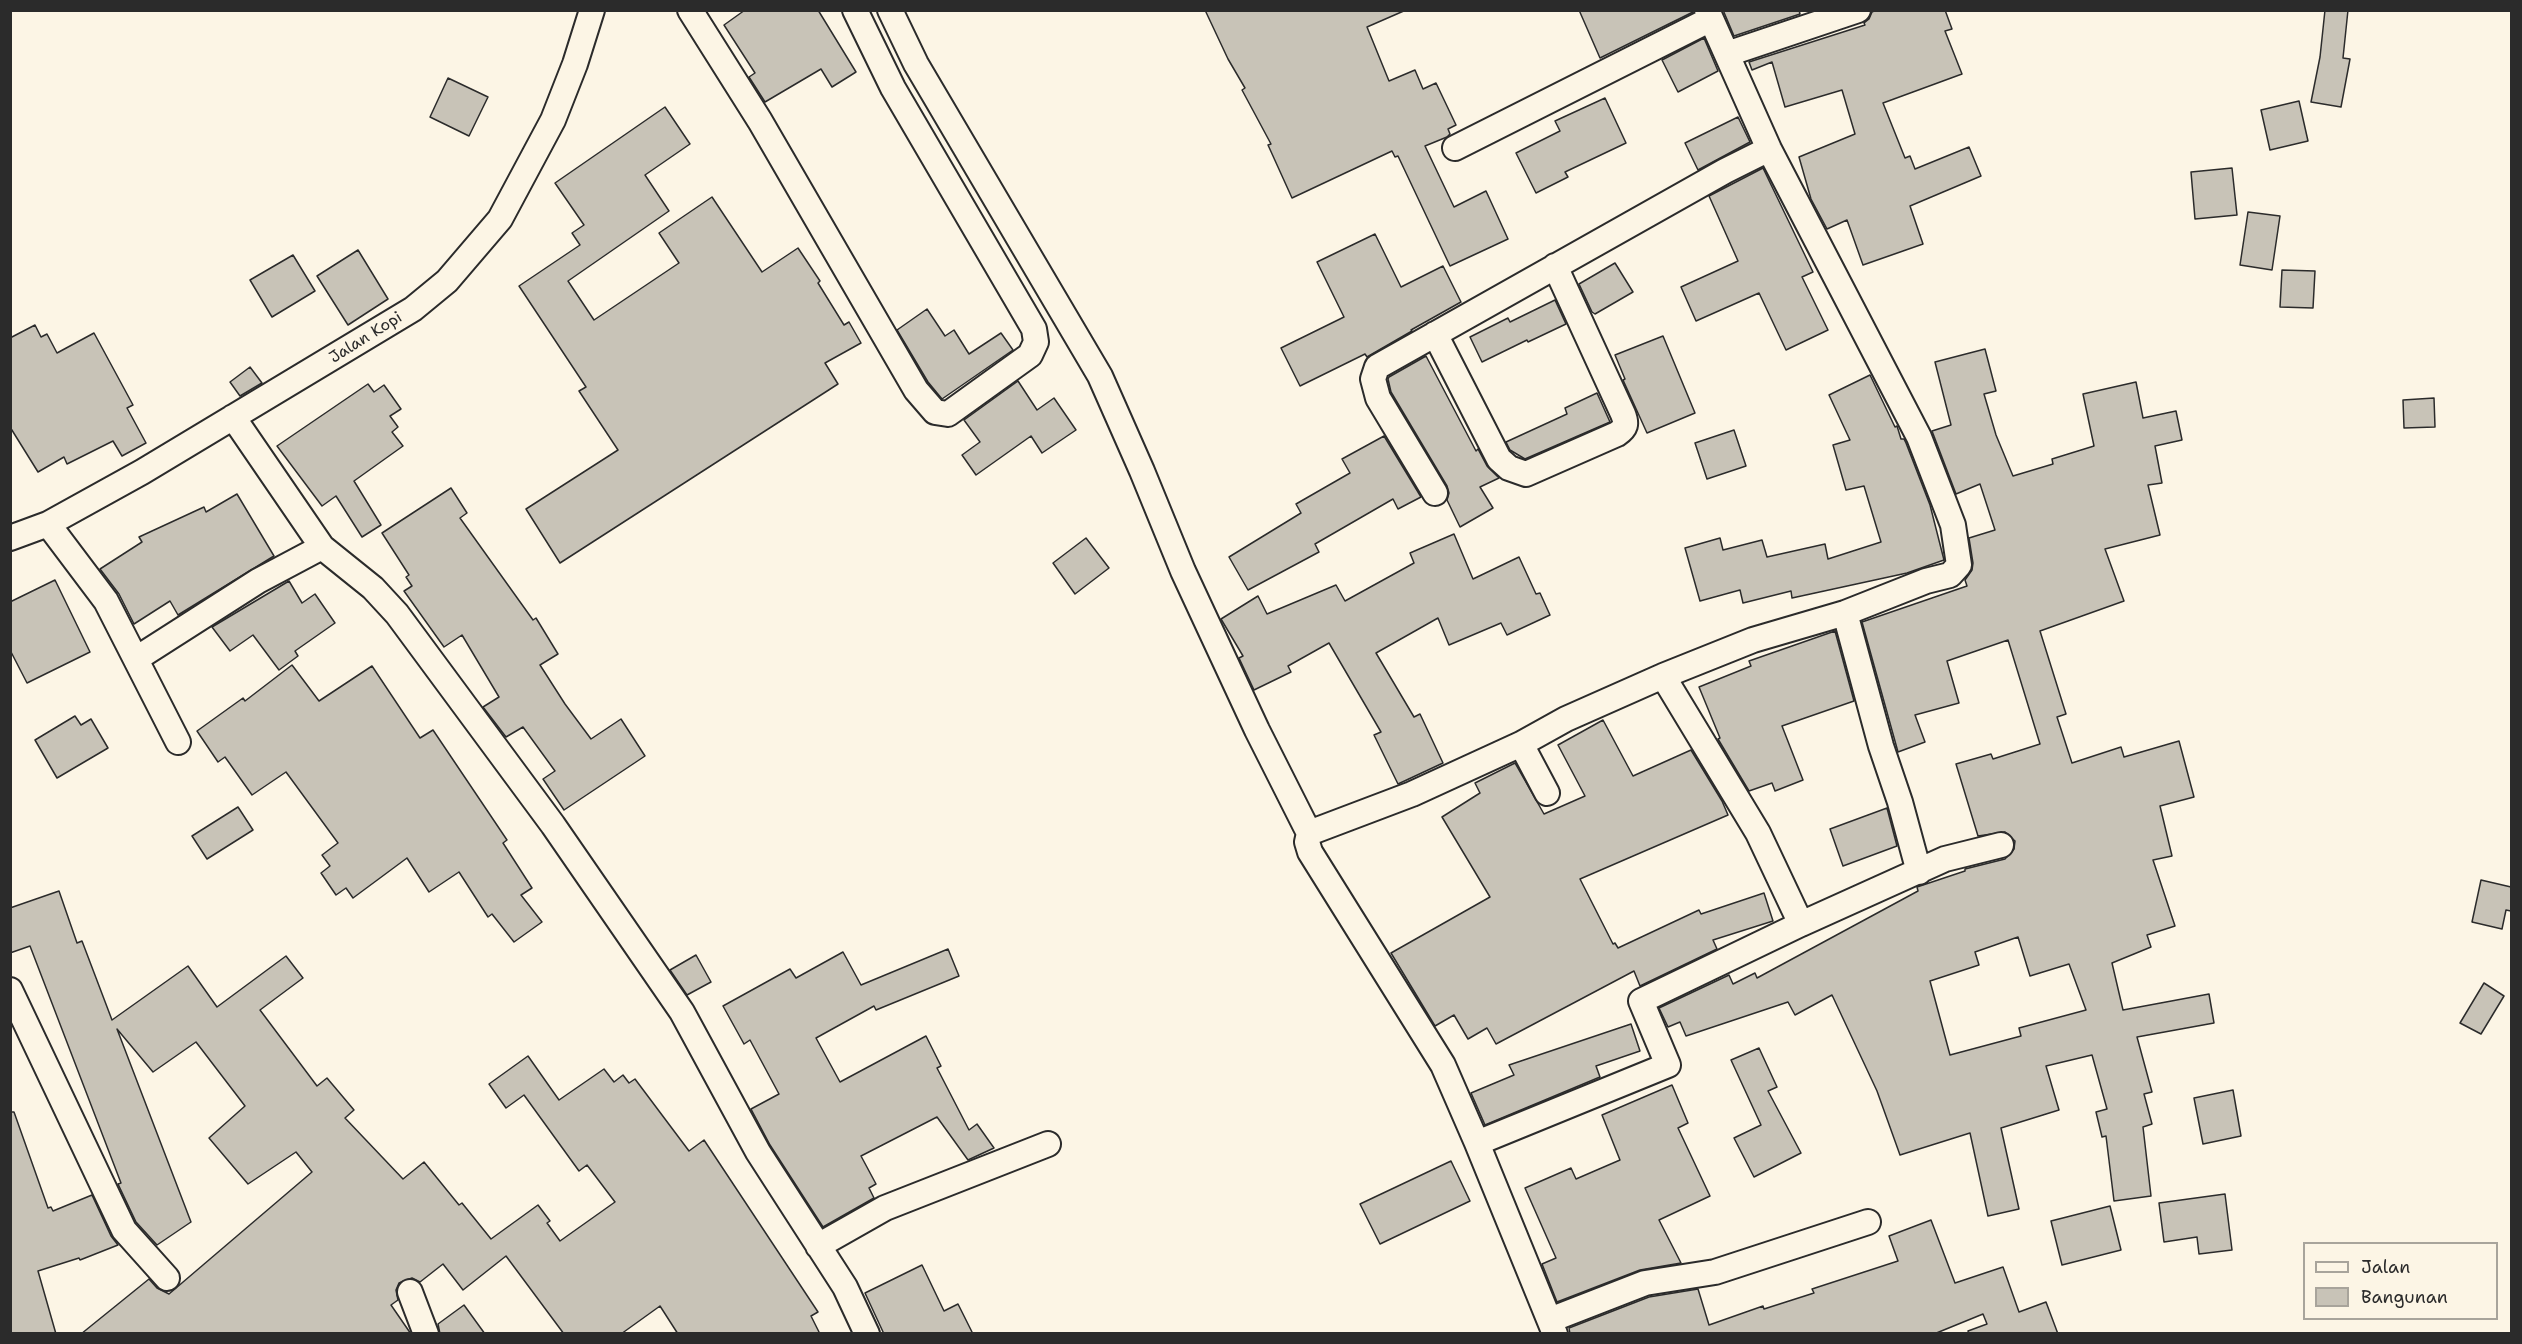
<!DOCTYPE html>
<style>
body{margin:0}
#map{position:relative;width:2522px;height:1344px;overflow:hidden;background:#fcf5e5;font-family:"Shantell Sans",sans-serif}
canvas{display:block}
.frame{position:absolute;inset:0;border:12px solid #2b2b2b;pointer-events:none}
.legend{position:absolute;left:2303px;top:1242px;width:195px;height:78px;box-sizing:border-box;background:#fcf5e5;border:2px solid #a8a49b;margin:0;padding:8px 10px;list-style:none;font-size:18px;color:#2b2b2b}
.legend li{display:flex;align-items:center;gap:12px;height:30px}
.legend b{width:30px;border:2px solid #a8a49b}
</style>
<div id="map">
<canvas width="2522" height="1344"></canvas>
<div class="frame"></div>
<ul class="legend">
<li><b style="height:8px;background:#fcf5e5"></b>Jalan</li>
<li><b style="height:16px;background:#c8c3b7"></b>Bangunan</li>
</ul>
</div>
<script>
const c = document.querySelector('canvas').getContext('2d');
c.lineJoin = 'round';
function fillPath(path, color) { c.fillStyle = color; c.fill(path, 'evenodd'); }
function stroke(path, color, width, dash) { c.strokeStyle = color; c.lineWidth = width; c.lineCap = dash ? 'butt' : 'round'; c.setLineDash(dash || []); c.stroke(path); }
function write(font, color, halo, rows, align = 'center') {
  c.font = font + ' "Shantell Sans",sans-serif'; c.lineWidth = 5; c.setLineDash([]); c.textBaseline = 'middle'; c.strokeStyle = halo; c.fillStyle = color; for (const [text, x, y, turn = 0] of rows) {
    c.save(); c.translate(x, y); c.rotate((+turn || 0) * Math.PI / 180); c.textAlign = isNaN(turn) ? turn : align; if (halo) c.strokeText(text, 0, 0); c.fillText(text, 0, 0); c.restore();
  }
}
const building = new Path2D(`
 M 745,10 L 818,10 L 856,72 L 832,87 L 821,69 L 765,102 L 749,77 L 755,73 L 724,25 Z
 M 1205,10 L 1406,10 L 1367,27 L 1389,81 L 1415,70 L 1423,89 L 1436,83 L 1456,125 L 1448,129 L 1450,134 L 1447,137 L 1425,146 L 1454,207 L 1486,191 L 1508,239 L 1450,266 L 1398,156 L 1395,157 L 1392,151 L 1292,198 L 1268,145 L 1271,144 L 1242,90 L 1245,88 L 1228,59 Z
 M 1579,10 L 1693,10 L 1693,12 L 1600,58 Z
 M 1723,10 L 1799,10 L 1800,14 L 1734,36 Z
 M 1876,10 L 1945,10 L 1952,29 L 1945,31 L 1962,74 L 1883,103 L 1905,158 L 1910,156 L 1915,169 L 1969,147 L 1981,176 L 1910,206 L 1923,244 L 1863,265 L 1847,220 L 1827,229 L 1811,199 L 1799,157 L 1855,134 L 1842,90 L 1785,107 L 1772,62 L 1752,70 L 1749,62 L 1865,25 L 1864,23 L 1869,19 L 1872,12 Z
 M 2325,10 L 2348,10 L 2343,58 L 2350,59 L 2341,107 L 2311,102 L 2320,57 Z
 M 1704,38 L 1718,71 L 1678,92 L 1662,60 Z
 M 448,78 L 488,97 L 469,136 L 430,117 Z
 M 1605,98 L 1626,143 L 1565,172 L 1568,177 L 1536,193 L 1516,153 L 1560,131 L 1555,121 Z
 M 2299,101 L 2308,141 L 2270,150 L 2261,110 Z
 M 665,107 L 690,144 L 645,175 L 669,211 L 568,281 L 594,320 L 679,263 L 659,233 L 712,197 L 762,272 L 798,248 L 820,281 L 818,283 L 844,325 L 849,322 L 861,343 L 825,363 L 838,384 L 560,563 L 526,509 L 618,450 L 579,391 L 586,387 L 519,286 L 580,245 L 572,233 L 584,225 L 555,183 Z
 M 1738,117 L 1750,142 L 1698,170 L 1685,143 Z
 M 1763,168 L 1813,272 L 1802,277 L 1828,330 L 1786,350 L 1759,293 L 1696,321 L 1681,287 L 1738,261 L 1709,196 Z
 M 2232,168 L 2237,215 L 2195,219 L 2191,172 Z
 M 2248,212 L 2280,216 L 2272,270 L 2240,265 Z
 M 1375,234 L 1401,287 L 1443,266 L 1461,302 L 1411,330 L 1412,331 L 1367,357 L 1365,354 L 1300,386 L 1281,348 L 1344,317 L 1317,262 Z
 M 358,250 L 388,299 L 348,325 L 317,276 Z
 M 293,255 L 315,291 L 272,317 L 250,280 Z
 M 1615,263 L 1633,292 L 1595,314 L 1592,312 L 1579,284 Z
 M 2282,270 L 2315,271 L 2313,308 L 2280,307 Z
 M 1555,300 L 1566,324 L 1528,342 L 1527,340 L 1482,362 L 1470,337 L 1508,318 L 1510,322 Z
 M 927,309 L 945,336 L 954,330 L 969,354 L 1001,333 L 1013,350 L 942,399 L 928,382 L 897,330 Z
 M 35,325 L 41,337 L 47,334 L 57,353 L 94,333 L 133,405 L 127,408 L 146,443 L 122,456 L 113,441 L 67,464 L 64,457 L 38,472 L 10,427 L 10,338 Z
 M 1663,336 L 1695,413 L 1647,433 L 1623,380 L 1625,379 L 1615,355 Z
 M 1985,349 L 1996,391 L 1984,394 L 1996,435 L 2013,476 L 2053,464 L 2052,459 L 2094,446 L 2083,394 L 2136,382 L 2143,418 L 2176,411 L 2182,440 L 2155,446 L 2162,483 L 2148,485 L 2160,535 L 2105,549 L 2124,601 L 2040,631 L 2066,714 L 2057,717 L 2072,763 L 2121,747 L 2124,757 L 2179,741 L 2194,797 L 2160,806 L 2172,856 L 2153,860 L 2175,926 L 2147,935 L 2151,947 L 2112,963 L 2123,1010 L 2209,994 L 2214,1023 L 2137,1037 L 2152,1092 L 2144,1094 L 2152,1124 L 2143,1127 L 2151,1196 L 2114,1201 L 2106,1136 L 2102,1137 L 2096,1112 L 2107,1109 L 2092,1055 L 2046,1066 L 2059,1110 L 2001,1128 L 2019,1209 L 1988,1216 L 1970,1133 L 1900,1155 L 1877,1091 L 1832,995 L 1795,1015 L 1788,1002 L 1686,1036 L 1680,1022 L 1668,1027 L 1659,1008 L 1729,975 L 1733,984 L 1755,973 L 1757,978 L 1918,891 L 1917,887 L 1965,871 L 1965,869 L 2005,859 L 2014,849 L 2015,841 L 2005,832 L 1978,836 L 1956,764 L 1991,754 L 1993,759 L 2040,744 L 2008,640 L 1947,661 L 1959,703 L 1915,715 L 1925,742 L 1898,752 L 1862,622 L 1967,586 L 1965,580 L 1972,570 L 1973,563 L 1969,538 L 1995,530 L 1980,484 L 1956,494 L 1932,431 L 1951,425 L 1935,362 ZM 2018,937 L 2030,976 L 2069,964 L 2086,1010 L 2019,1028 L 2021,1036 L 1950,1055 L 1930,981 L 1979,965 L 1975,952 Z
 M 1426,356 L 1476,451 L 1478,449 L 1487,466 L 1499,478 L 1480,487 L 1493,508 L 1460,527 L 1447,500 L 1449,493 L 1447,486 L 1391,392 L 1388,379 L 1389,377 Z
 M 250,367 L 262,383 L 240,396 L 230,382 Z
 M 1870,375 L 1895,427 L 1897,426 L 1901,439 L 1904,439 L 1906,443 L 1930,505 L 1944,560 L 1907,573 L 1792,598 L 1791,591 L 1743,603 L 1740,590 L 1700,601 L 1685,548 L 1720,538 L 1723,550 L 1762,540 L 1767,557 L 1825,544 L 1828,559 L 1881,542 L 1864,486 L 1846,490 L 1833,445 L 1850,440 L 1829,395 Z
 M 1018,381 L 1037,410 L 1054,398 L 1076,430 L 1042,453 L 1031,436 L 976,475 L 962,455 L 980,442 L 964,420 Z
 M 368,384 L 374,392 L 384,385 L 401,409 L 390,416 L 398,427 L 392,432 L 403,446 L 354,481 L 381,525 L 362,537 L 336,496 L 322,506 L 277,446 Z
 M 1597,393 L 1610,422 L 1525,459 L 1510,450 L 1506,442 L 1567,414 L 1565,408 Z
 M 2434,398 L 2435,427 L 2404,428 L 2403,400 Z
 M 1734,430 L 1746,466 L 1707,479 L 1695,443 Z
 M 1384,436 L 1421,497 L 1398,509 L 1393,499 L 1315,544 L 1319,552 L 1248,590 L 1229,557 L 1301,513 L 1296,504 L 1350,473 L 1342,459 Z
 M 451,488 L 467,513 L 460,518 L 533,620 L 536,618 L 558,654 L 540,665 L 565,704 L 591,739 L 621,719 L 645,756 L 564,810 L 543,779 L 555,771 L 523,727 L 506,737 L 483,707 L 499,697 L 462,635 L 444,647 L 404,591 L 412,586 L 406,577 L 409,575 L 382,533 Z
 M 237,494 L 274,556 L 178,615 L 170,601 L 134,624 L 119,594 L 100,569 L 142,542 L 139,537 L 204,507 L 206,512 Z
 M 1454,534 L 1473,579 L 1519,557 L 1536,594 L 1540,593 L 1550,615 L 1507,635 L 1501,623 L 1449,645 L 1438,618 L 1376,653 L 1414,717 L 1420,714 L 1443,763 L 1398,784 L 1374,735 L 1381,732 L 1329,643 L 1288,666 L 1291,672 L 1254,690 L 1239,658 L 1243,656 L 1221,619 L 1258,596 L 1267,614 L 1336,585 L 1345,601 L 1414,563 L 1410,553 Z
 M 1086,538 L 1109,568 L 1075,594 L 1053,563 Z
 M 55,580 L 90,652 L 27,683 L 10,650 L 10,602 Z
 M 289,581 L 302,603 L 315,594 L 335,623 L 295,651 L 298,656 L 279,670 L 253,635 L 230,651 L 212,627 Z
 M 1835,631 L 1854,701 L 1782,726 L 1803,780 L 1775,791 L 1772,783 L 1749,791 L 1718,739 L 1720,738 L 1699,687 L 1751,666 L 1749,661 Z
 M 292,665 L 319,701 L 372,666 L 420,738 L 433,730 L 507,840 L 503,843 L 532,888 L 521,895 L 542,922 L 514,942 L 492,914 L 488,917 L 459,872 L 429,892 L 407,858 L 353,898 L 346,888 L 336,895 L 321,873 L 330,866 L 322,855 L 338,843 L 286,772 L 252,795 L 225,757 L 218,762 L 197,731 L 243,698 L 245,701 Z
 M 75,716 L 81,725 L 91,719 L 108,748 L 57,778 L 35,740 Z
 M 1603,720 L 1633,776 L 1691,750 L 1722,801 L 1728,815 L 1580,879 L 1613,944 L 1615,943 L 1618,948 L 1699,910 L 1701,914 L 1764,893 L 1773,921 L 1713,940 L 1717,949 L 1640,986 L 1634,971 L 1496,1044 L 1487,1028 L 1468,1039 L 1454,1015 L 1435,1026 L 1391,953 L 1490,897 L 1442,817 L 1480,793 L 1475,783 L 1515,763 L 1544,814 L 1585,796 L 1558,745 Z
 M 238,807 L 253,830 L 207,859 L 192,836 Z
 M 1887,808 L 1897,846 L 1843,866 L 1830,829 Z
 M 2481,880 L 2511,887 L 2511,911 L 2506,910 L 2502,929 L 2472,922 Z
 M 59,891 L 77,943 L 82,941 L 112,1020 L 188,966 L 217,1007 L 286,956 L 303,978 L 260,1010 L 317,1086 L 327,1078 L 354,1110 L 345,1118 L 403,1179 L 424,1162 L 459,1205 L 462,1203 L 491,1239 L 538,1205 L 550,1221 L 547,1223 L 560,1241 L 615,1202 L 587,1165 L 579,1171 L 524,1095 L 506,1108 L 489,1084 L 528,1056 L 559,1100 L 604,1069 L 614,1082 L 623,1075 L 629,1083 L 635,1079 L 689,1151 L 704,1140 L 818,1312 L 811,1316 L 820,1334 L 678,1334 L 660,1306 L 621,1334 L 564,1334 L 506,1256 L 463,1290 L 443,1264 L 420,1282 L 412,1278 L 399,1283 L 396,1290 L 398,1300 L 391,1305 L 411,1334 L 81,1334 L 149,1279 L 157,1288 L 169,1294 L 312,1172 L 296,1152 L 248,1184 L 209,1138 L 245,1106 L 196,1042 L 153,1072 L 117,1029 L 191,1222 L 157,1245 L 136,1222 L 118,1184 L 121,1183 L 30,946 L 10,953 L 10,908 Z
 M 948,949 L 959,976 L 876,1010 L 874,1006 L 816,1038 L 840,1082 L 926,1036 L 941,1066 L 937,1068 L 969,1130 L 977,1124 L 994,1148 L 968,1160 L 937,1117 L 861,1156 L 876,1184 L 869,1188 L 874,1198 L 823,1227 L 770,1145 L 751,1109 L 779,1094 L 750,1040 L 744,1044 L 723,1006 L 790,969 L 796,978 L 843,952 L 861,985 Z
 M 696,955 L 711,982 L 687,995 L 670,970 Z
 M 2484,983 L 2504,996 L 2481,1034 L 2460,1023 Z
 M 1631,1024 L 1640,1051 L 1596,1066 L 1600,1077 L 1485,1125 L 1471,1093 L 1514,1075 L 1509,1065 Z
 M 1759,1048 L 1777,1087 L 1768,1091 L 1801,1153 L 1754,1177 L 1734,1138 L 1761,1125 L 1731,1060 Z
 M 1672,1085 L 1688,1123 L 1678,1128 L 1710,1196 L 1659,1220 L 1681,1263 L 1640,1270 L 1557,1302 L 1542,1264 L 1556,1258 L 1525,1188 L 1571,1168 L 1576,1179 L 1620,1160 L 1602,1115 Z
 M 2233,1090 L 2241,1136 L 2203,1144 L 2194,1098 Z
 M 10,1112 L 14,1112 L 48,1208 L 51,1207 L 53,1211 L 92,1195 L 111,1236 L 118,1245 L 80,1260 L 79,1258 L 38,1271 L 56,1334 L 10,1334 Z
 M 1451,1161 L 1470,1201 L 1380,1244 L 1360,1204 Z
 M 2225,1194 L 2232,1250 L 2199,1254 L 2197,1237 L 2164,1242 L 2159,1203 Z
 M 2110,1206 L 2121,1250 L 2062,1265 L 2051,1221 Z
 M 1931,1220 L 1955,1283 L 2003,1267 L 2019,1312 L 2046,1302 L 2058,1334 L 1969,1334 L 1968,1331 L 1987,1324 L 1983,1314 L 1934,1334 L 1570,1334 L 1569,1328 L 1649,1297 L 1698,1289 L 1709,1325 L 1763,1306 L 1764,1309 L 1814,1293 L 1812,1289 L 1898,1261 L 1889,1236 Z
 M 922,1265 L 944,1311 L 958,1304 L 973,1334 L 884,1334 L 865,1293 Z
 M 464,1305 L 485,1334 L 440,1334 L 438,1324 Z`);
fillPath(building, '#c8c3b7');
stroke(building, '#2b2b2b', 1.5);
const minor = new Path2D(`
 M 690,10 L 760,121 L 916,390 L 935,412 L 948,414 L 1030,355 L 1036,342 L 1034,329 L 893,88 L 855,10
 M 890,10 L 916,64 L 1100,376 L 1142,471 L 1183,571 L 1257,730 L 1309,833 L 1307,842 L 1310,852 L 1443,1065 L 1477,1143 L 1555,1334
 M 1727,54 L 1858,10
 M 1455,148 L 1711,19
 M 1435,334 L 1499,459 L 1509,468 L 1526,474 L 1617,434 C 1626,428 1627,424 1623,414 L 1555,266
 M 233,417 L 322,547 L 373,588 L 397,614 L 553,825 L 682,1012 L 758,1152 L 845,1287 L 867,1334
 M 1435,493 L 1378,398 L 1373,379 L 1377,367 L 1725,171 L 1769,149
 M 48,524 L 106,601 L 178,742
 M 10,538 L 48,524 L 142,472 L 413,309 L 447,281 L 500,219 L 553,120 L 575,64 L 592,10
 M 1845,613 L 1881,746 L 1900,802 L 1919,872
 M 136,659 L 258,581 L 322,547
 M 1663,676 L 1758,833 L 1801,924
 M 1521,744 L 1547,793
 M 1309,833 L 1412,794 L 1521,744 L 1566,719 L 1663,676 L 1753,640 L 1845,613 L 1926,581 L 1950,575 L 1959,565 L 1953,525 L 1919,437 L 1769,149 L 1707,10
 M 10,990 L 124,1230 L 167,1278
 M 1477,1143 L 1668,1065 L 1641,1001 L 1801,924 L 1945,859 L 2001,845
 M 818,1246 L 885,1208 L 1048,1144
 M 410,1292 L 426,1334
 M 1550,1320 L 1645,1283 L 1715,1272 L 1868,1222`);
stroke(minor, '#2b2b2b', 28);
stroke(minor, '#fcf5e5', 24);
write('16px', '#2b2b2b', '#fcf5e5', [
 ["Jalan Kopi",366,338,-32]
]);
</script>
